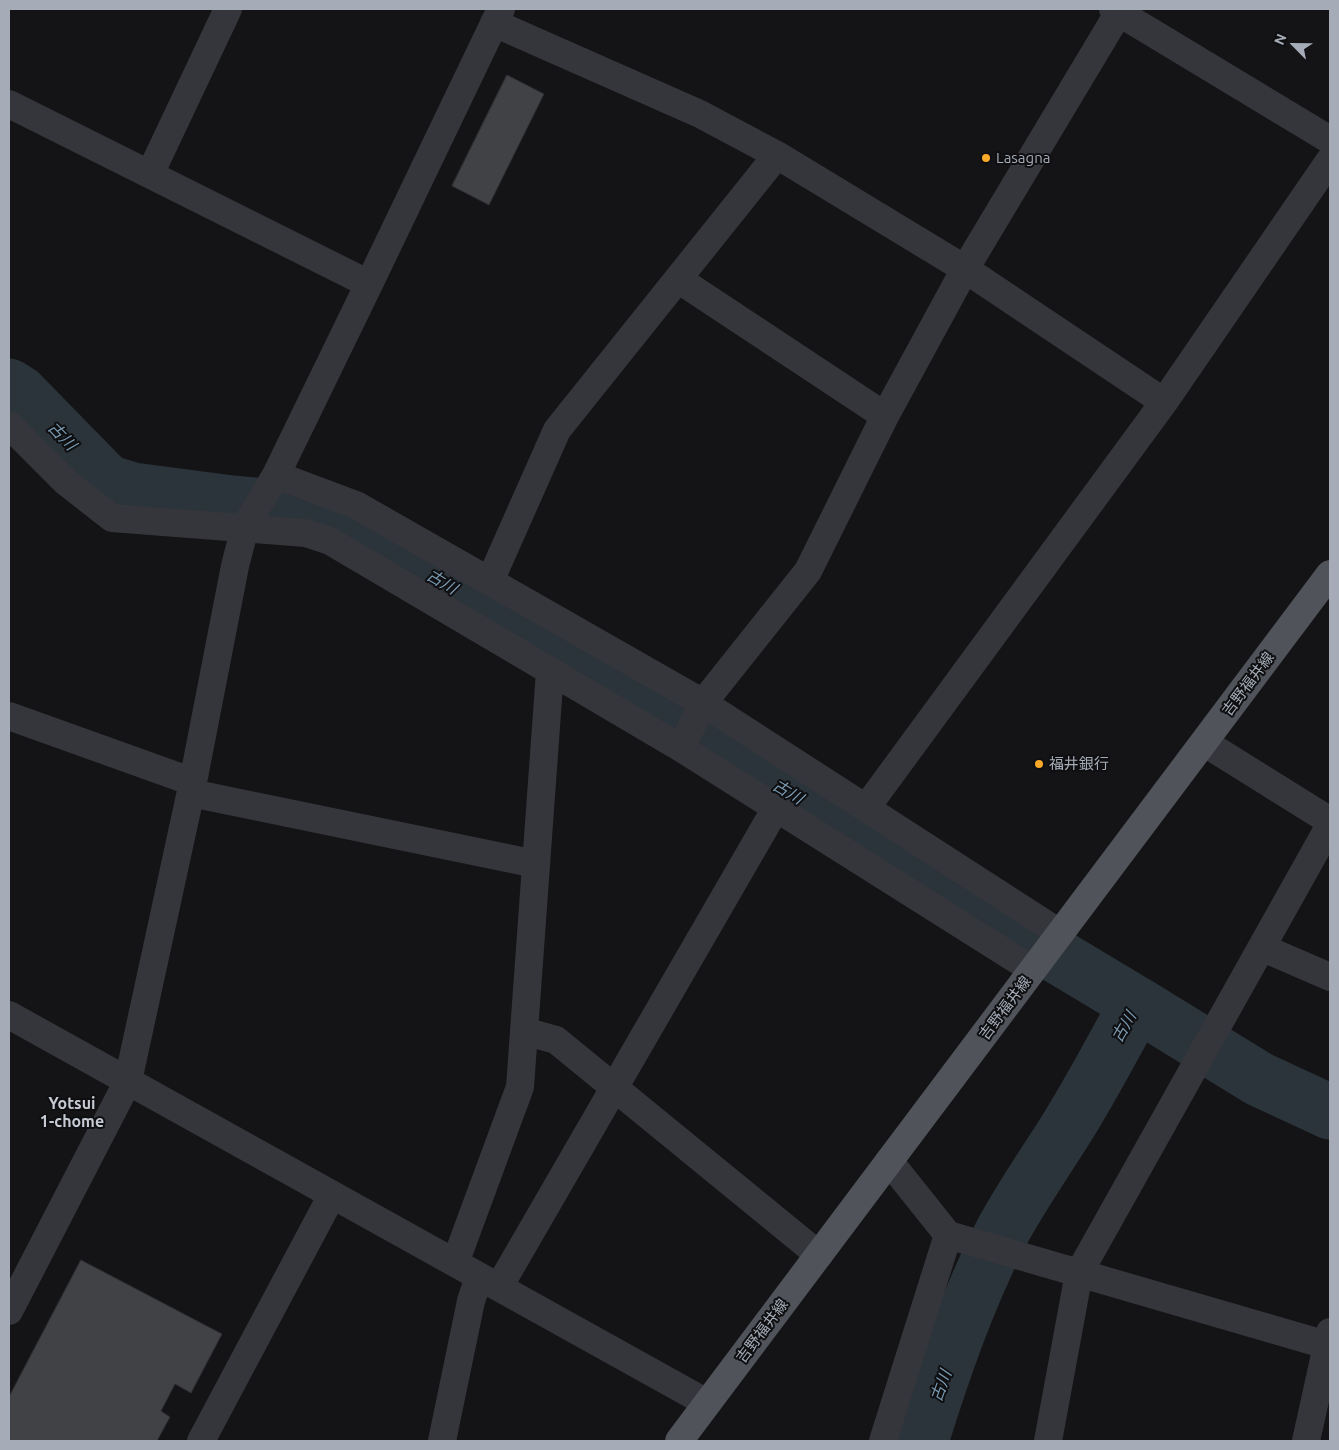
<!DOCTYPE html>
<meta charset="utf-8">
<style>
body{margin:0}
#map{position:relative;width:1339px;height:1450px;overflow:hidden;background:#141416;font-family:Ubuntu,sans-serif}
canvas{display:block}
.frame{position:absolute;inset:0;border:10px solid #a5acb7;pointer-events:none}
.north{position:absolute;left:1269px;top:20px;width:50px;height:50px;-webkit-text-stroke:4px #0f0f11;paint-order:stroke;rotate:293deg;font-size:14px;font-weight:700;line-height:20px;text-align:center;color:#a5acb7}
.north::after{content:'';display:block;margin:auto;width:18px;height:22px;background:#a5acb7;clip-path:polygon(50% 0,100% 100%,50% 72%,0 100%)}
</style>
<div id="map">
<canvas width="1339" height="1450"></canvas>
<div class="frame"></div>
<div class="north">N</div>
</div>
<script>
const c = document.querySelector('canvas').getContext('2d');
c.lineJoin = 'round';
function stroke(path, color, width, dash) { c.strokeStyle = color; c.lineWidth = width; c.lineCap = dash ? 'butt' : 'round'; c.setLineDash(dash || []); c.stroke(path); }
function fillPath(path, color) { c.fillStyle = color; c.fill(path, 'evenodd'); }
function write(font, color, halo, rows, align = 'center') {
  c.font = font + ' Ubuntu,"Noto Sans JP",sans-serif'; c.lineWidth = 4; c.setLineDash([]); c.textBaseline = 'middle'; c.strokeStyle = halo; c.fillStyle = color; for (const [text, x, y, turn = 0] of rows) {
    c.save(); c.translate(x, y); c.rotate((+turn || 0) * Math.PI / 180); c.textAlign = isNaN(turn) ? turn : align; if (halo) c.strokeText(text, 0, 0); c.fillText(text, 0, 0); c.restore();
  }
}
stroke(new Path2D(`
 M 9,386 L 20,393 L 107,482 L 133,490 L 232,503 L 296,509 L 330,517 L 355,530 L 1002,923 L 1137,1004 C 1114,1045 1093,1086 1068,1126 C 1045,1163 1020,1198 1000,1236 C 967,1301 943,1371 921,1441
 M 1137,1004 L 1259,1079 L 1330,1112`), '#2a343a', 55);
const building = new Path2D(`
 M 507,75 L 544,94 L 489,205 L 452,186 Z
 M 81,1260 L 222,1334 L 191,1393 L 175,1384 L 161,1411 L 170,1417 L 157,1441 L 9,1441 L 9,1397 Z`);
fillPath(building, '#404246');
stroke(building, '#2e2e32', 1);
stroke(new Path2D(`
 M 1113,9 L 1330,140
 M 494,23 L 700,114 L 777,155 L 965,269 L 1164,402
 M 9,104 L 369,284
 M 150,174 L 228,9
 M 678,279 L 885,416
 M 9,425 L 66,482 L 112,518 L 306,533 L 330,541 L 681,748 L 1033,970
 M 276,475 L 356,505 L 703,703 L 1061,934
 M 490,581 L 557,430 L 777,155
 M 9,716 L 193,782
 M 1205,743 L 1330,821
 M 681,748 L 703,703 L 808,571 L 885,416 L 965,269 L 1119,12
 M 191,793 L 536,864
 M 866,808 L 1164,402 L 1330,160
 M 1263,948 L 1330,977
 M 9,1015 L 707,1403
 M 524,1031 L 556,1040 L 819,1255
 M 889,1161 L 948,1235 L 1330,1346
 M 455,1263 L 520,1087 L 550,671
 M 499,1287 L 776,808
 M 9,1311 L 128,1081 L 193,782 L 235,566 L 245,527 L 276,475 L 369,284 L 501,9
 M 201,1441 L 332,1195
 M 442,1441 L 471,1301 L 479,1277
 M 883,1441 L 948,1235
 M 1048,1441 L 1079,1273 L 1330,825
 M 1306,1441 L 1330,1332`), '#35363b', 28);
stroke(new Path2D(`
 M 679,1441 L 1330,574`), '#51535a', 28);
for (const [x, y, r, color] of [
 [986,158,5,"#f9a929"],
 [1039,764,5,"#f9a929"]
]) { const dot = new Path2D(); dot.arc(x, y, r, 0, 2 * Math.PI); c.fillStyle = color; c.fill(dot); stroke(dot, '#0f0f11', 2); }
write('15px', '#a5acb7', '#0f0f11', [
 ["Lasagna",996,158],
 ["福井銀行",1049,764]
], 'left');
write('15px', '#a5acb7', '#0f0f11', [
 ["吉野福井線",1248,684,-53],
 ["吉野福井線",1005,1008,-53],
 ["吉野福井線",762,1331,-53]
]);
write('italic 16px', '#7b9cb4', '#0f0f11', [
 ["古川",62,436,46],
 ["古川",442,582,31],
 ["古川",788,792,31],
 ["古川",1124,1027,-60],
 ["古川",941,1386,-70]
]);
write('bold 16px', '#c6cad3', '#0f0f11', [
 ["Yotsui",72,1104],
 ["1-chome",72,1122]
]);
</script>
